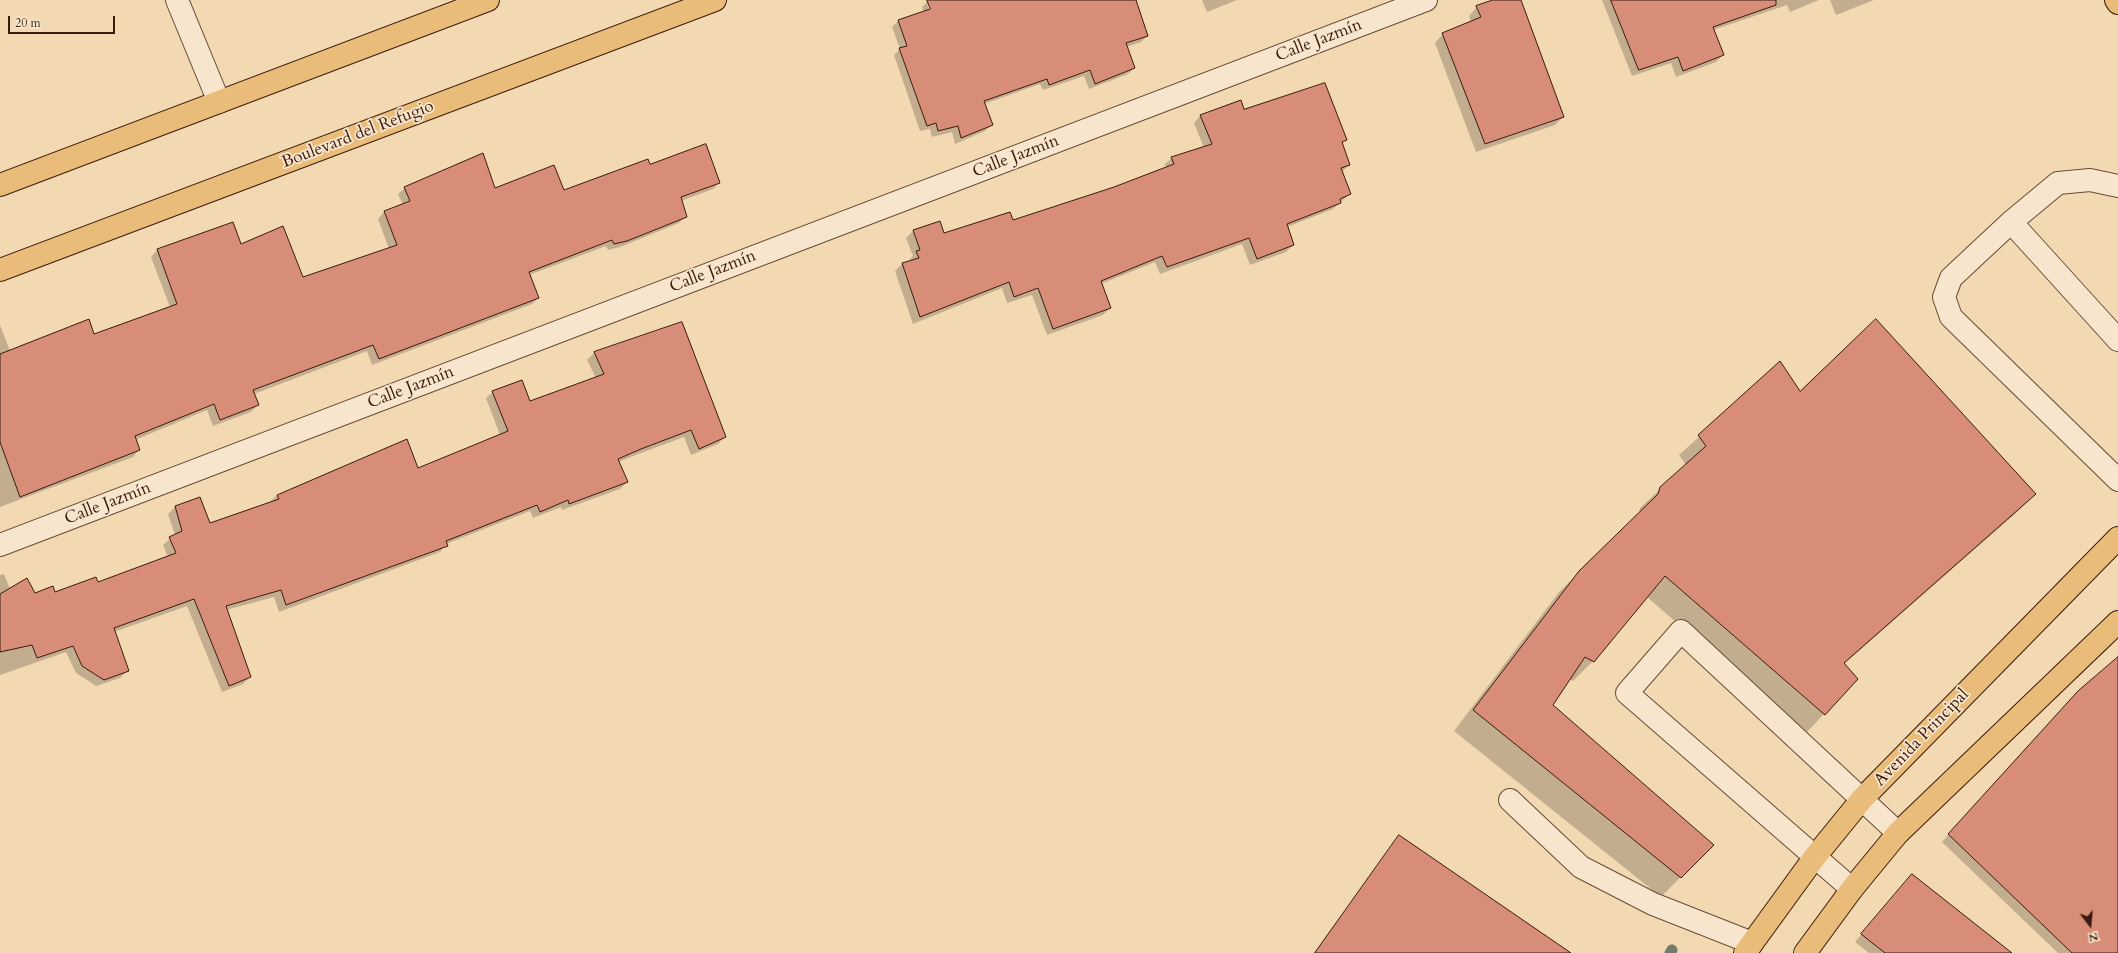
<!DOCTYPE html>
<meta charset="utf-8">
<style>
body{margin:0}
#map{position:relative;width:2118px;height:953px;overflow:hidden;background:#f3d9b2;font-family:Cardo,serif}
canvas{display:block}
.north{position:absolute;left:2070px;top:905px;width:40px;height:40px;-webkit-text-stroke:3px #f7e6cd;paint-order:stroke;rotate:164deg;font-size:11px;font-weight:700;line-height:16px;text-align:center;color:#3a1a0d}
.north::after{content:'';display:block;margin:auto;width:14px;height:18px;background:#3a1a0d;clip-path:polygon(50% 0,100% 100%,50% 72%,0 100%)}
.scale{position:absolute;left:8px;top:16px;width:107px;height:18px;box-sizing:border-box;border:2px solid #3a1a0d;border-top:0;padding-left:5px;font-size:12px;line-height:14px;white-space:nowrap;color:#3a1a0d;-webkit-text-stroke:3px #f7e6cd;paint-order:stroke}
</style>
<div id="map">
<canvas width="2118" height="953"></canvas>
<div class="north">N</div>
<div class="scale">20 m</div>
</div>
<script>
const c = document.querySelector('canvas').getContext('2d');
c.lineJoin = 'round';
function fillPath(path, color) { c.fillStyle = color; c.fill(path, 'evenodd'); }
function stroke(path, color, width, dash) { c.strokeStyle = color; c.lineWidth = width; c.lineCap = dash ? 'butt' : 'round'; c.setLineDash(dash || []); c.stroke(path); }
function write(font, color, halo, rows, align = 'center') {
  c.font = font + ' Cardo,serif'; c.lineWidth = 3.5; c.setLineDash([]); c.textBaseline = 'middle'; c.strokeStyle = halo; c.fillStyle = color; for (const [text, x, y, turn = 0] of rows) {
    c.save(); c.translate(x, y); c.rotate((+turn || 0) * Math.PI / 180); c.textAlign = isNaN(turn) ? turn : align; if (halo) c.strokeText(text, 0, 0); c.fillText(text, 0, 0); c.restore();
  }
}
fillPath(new Path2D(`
 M 932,0 L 1135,0 L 1147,36 L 1141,42 L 1126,47 L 1134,68 L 1128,74 L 1089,89 L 1084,76 L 1043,90 L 1040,84 L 984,104 L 991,125 L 985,131 L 955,144 L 952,132 L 932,137 L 930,129 L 920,131 L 894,55 L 900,49 L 892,27 L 898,21 L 924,12 L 922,7 L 928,1 ZM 927,4 L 930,4 L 931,14 Z
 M 1202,0 L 1237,0 L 1207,12 Z
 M 1495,0 L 1520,0 L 1563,117 L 1555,125 L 1476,152 L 1435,43 L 1443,34 L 1471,22 L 1469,16 L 1477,7 Z
 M 1602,0 L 1819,0 L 1790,12 L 1787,5 L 1713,30 L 1723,55 L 1716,62 L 1676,77 L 1671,63 L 1632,76 Z
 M 1830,0 L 1874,0 L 1836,15 Z
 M 1244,110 L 1346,140 L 1341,144 L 1349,165 L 1342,172 L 1350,194 L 1333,209 L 1287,227 L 1293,245 L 1286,252 L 1250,265 L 1242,244 L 1160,274 L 1155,262 L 1101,284 L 1110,308 L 1103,315 L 1047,335 L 1032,295 L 1007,303 L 1002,288 L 913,324 L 895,271 L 902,264 L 911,262 L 910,259 L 913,256 L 906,238 L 913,231 L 944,234 L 1012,221 L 1115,188 L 1166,168 L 1165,164 L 1172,158 L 1204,148 L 1194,123 L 1200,116 Z
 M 649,165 L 719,183 L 713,189 L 681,201 L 686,216 L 679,223 L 620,247 L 608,250 L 606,246 L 529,275 L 538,298 L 532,304 L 372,365 L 367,351 L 254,394 L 258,405 L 251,412 L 213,426 L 207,410 L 135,440 L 139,450 L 133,457 L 0,507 L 0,325 L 10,351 L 94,335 L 170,307 L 151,257 L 157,250 L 232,223 L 241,245 L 302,278 L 389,249 L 378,219 L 384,212 L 403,205 L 398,194 L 405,188 L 563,192 Z
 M 682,323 L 725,437 L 718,444 L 691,455 L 684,437 L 633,456 L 619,462 L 627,482 L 620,489 L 562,510 L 561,507 L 533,518 L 530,511 L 446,544 L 440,552 L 279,612 L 274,597 L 226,610 L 250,677 L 243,684 L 222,692 L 187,606 L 114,632 L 127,671 L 120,678 L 96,686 L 76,673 L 66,652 L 0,675 L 0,575 L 4,574 L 10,589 L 35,595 L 55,594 L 97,584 L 168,557 L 163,545 L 175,535 L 168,514 L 175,507 L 200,498 L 210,524 L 270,502 L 277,495 L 417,470 L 500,435 L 486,398 L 493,392 L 529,402 L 596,378 L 587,360 L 594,353 Z
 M 1780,363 L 1800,392 L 2035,494 L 2015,514 L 1843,665 L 1857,679 L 1805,734 L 1647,597 L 1593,661 L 1573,681 L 1569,679 L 1551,706 L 1712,845 L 1661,897 L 1454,731 L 1559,592 L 1639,514 L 1640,508 L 1686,465 L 1679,455 Z
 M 2118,658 L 2118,953 L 2058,953 L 1942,842 L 2071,699 Z
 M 1399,836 L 1569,953 L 1314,953 Z
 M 1905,883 L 2010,953 L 1869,953 L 1855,942 Z`), '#0003');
stroke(new Path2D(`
 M 1670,953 L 1672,950`), '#747a6c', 11);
const building = new Path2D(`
 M 927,0 L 1136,0 L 1148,36 L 1126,43 L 1135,68 L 1095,84 L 1090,70 L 1049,85 L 1047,79 L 984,101 L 993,125 L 961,138 L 958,126 L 938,131 L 936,123 L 927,126 L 899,48 L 907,46 L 898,20 L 930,9 Z
 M 1493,0 L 1521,0 L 1564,117 L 1485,144 L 1442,33 L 1481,17 L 1476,6 Z
 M 1611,0 L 1776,0 L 1776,5 L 1713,27 L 1724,55 L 1683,71 L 1678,57 L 1639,70 Z
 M 1325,83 L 1347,140 L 1342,142 L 1350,165 L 1341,168 L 1351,194 L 1340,199 L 1341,203 L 1287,224 L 1294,245 L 1257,259 L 1249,238 L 1167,267 L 1162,256 L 1101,281 L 1111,308 L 1053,329 L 1038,288 L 1014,297 L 1009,282 L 920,317 L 902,263 L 919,258 L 916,251 L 920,250 L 913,230 L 940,221 L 944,233 L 1010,212 L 1013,220 L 1114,187 L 1174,164 L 1171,157 L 1212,144 L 1200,115 L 1241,100 L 1244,109 Z
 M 706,144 L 720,183 L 681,197 L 687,217 L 627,241 L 614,244 L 612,240 L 529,272 L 539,298 L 379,359 L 373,345 L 253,390 L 259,405 L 220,420 L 214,404 L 135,436 L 140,450 L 20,497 L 0,442 L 0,354 L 89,319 L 94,334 L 177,304 L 157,249 L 233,222 L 241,244 L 283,226 L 303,277 L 397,245 L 384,211 L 410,201 L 404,187 L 483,153 L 495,188 L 554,165 L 564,190 L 648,159 L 650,164 Z
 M 1876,319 L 2036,494 L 1844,663 L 1858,679 L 1825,715 L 1665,576 L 1594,662 L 1585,657 L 1553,705 L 1714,845 L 1681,878 L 1473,710 L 1579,571 L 1658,494 L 1660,487 L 1706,446 L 1698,435 L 1780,361 L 1800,391 Z
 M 682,322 L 726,437 L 699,449 L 691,430 L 641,449 L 618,459 L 628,482 L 569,504 L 568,500 L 540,512 L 537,505 L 446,541 L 448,546 L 286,605 L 281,590 L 226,606 L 251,677 L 229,686 L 194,599 L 114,628 L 129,671 L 104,680 L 82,666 L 73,646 L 37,658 L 32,645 L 0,652 L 0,594 L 27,578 L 35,593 L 53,586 L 55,592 L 96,577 L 98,582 L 176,553 L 169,537 L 182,531 L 175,506 L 200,497 L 210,523 L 279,499 L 277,495 L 407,439 L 418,468 L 508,431 L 492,391 L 522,380 L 530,401 L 604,374 L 594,352 Z
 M 2118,657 L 2118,953 L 2072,953 L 1948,834 L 2078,691 Z
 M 1399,835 L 1571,953 L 1315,953 Z
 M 1912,874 L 2012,953 L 1885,953 L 1861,934 Z`);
fillPath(building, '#d88d78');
stroke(building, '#3a1a0d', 1);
const minor = new Path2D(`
 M 177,0 L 219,102
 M 2118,186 L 2090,180 L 2058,183 L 2011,222 L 1951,278 L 1944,297 L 1951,317 L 2118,480
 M 2011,222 L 2118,340
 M 0,545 L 1426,0
 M 1510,800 L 1581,867 L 1653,904 L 1752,943
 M 1852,889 L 1627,693 L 1681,631 L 1898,833`);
const major = new Path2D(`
 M 2116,0 L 2118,3
 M 0,185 L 488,0
 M 0,270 L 715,0
 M 1745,953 L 1814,858 L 1862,799 L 2118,538
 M 1805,953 L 1852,889 L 1898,833 L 2118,622`);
stroke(minor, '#684a36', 24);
stroke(major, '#3a1a0d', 24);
stroke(minor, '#f7e6cd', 22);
stroke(major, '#eabc79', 22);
write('17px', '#3a1a0d', '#f7e6cd', [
 ["Calle Jazmín",1319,41,-21],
 ["Boulevard del Refugio",358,135,-21],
 ["Calle Jazmín",1016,157,-21],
 ["Calle Jazmín",713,272,-21],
 ["Calle Jazmín",411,388,-21],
 ["Calle Jazmín",108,504,-21],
 ["Avenida Principal",1922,738,-46]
]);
</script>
